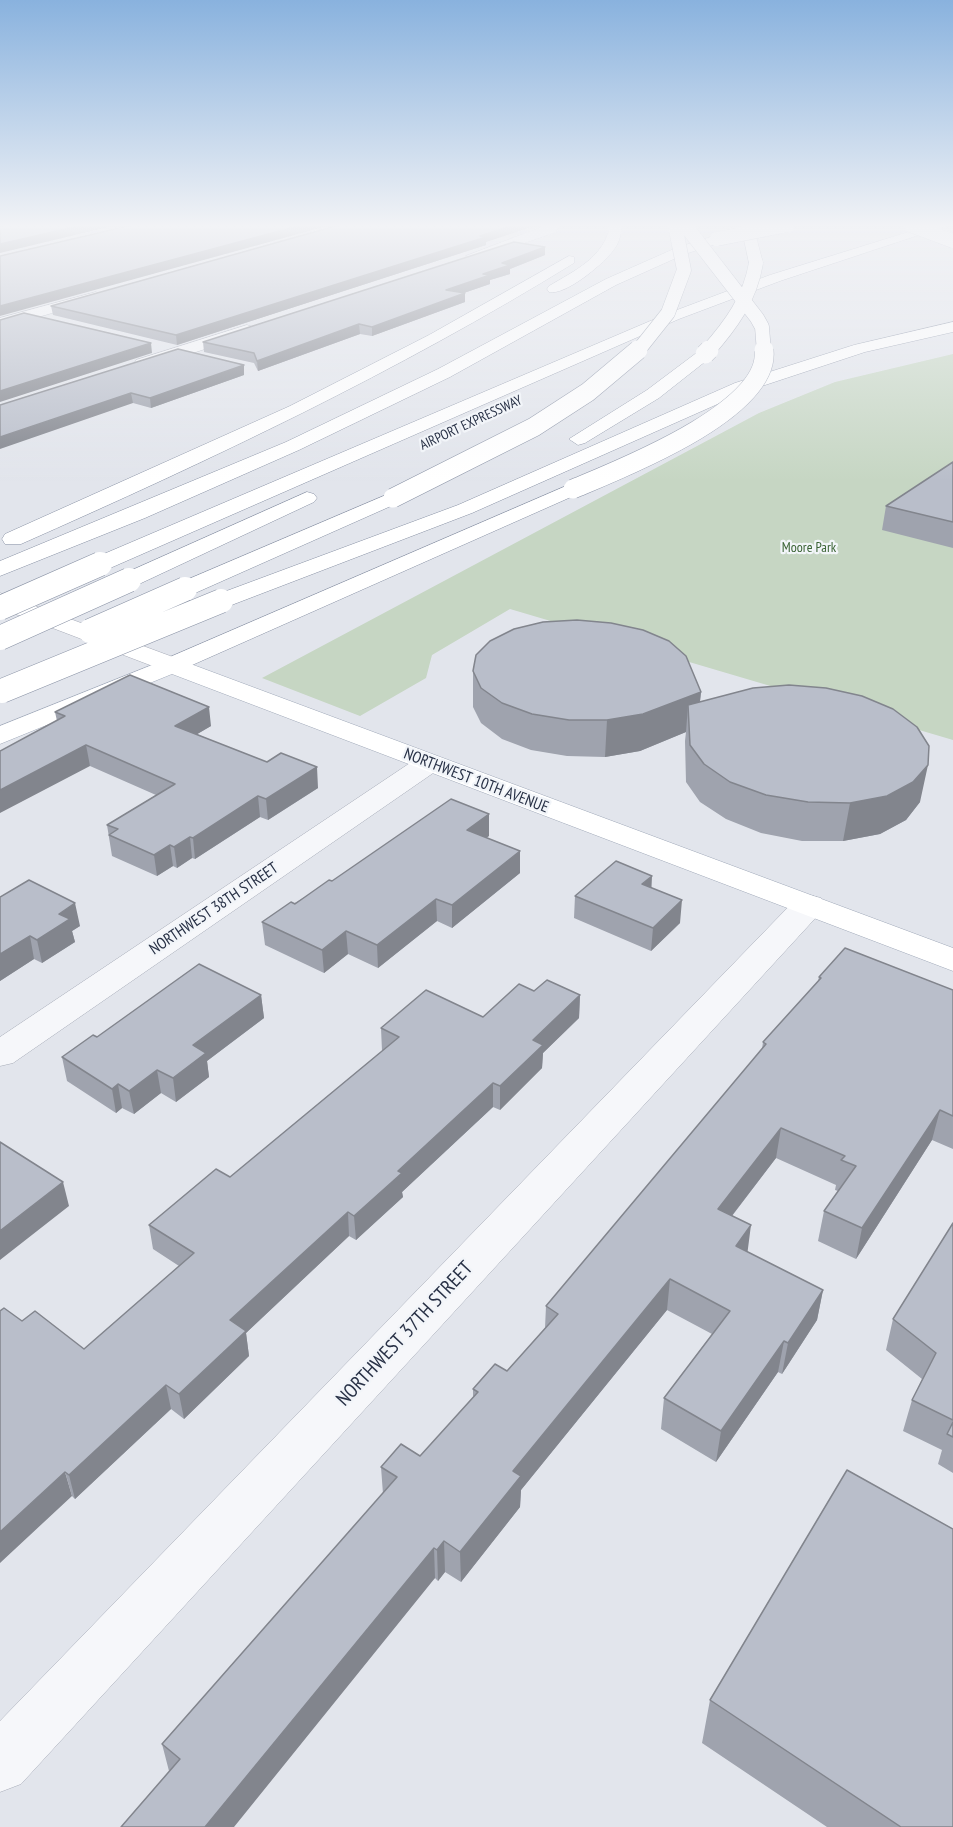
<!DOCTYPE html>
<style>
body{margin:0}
canvas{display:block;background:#e2e5ec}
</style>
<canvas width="953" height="1827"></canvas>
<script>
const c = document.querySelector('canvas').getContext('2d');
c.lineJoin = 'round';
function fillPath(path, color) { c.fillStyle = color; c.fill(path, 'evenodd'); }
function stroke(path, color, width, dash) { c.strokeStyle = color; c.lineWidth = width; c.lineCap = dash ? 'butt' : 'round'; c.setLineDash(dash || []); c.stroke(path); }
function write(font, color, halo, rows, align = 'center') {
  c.font = font + ' "PT Sans Narrow",sans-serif'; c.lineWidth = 4.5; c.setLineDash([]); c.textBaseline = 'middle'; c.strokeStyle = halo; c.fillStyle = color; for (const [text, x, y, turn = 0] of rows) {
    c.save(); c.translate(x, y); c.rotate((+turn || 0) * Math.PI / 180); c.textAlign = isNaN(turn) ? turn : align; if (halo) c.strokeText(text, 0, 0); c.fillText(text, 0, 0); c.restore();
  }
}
fillPath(new Path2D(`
 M 953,354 L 953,740 L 510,609 L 432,655 L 426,678 L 360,716 L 262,678 L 759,413 L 835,382 Z`), '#c6d6c3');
const street = new Path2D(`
 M 547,225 L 559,225 L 556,232 L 478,259 L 468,259 L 466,256 Z
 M 96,292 L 103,296 L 101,299 L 0,328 L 0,318 Z
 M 247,325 L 253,327 L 255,330 L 253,333 L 148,368 L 142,369 L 134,364 L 136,360 Z
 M 429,754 L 439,757 L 443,763 L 439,769 L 13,1063 L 0,1066 L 0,1037 L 419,757 Z
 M 809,895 L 821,898 L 825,905 L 821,912 L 21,1784 L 0,1792 L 0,1721 L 797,898 Z`);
const secondary = new Path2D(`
 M 0,593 L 181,660 L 185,665 L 181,670 L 172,673 L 163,670 L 0,608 Z`);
const primary = new Path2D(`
 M 172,657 L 953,948 L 953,971 L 172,674 L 0,744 L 0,726 Z`);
const highway = new Path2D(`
 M 610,225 L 622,225 C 621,233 620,241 615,248 C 606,262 566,296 549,292 L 547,289 L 549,286 C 574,271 605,257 610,225 Z
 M 741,225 L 753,225 L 763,263 L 761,266 L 751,266 L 749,263 Z
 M 931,225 L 949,225 L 780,281 L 679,319 L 108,569 L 92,569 L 89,564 L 92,559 L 669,313 L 770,275 Z
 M 717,235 L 722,236 L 722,242 L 685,254 L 616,285 L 450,377 L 299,450 L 145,518 L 0,576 L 0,561 L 286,442 L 438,369 L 606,279 L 676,248 Z
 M 569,256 L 574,257 L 574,263 C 397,372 211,460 21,544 L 5,544 L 2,539 L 5,534 L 290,406 L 429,335 Z
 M 953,322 L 953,332 L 865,352 L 747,391 L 472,513 L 229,606 L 213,606 L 209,601 L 213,596 L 458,505 L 735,383 L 854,345 Z
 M 705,349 L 713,354 L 711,357 L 659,398 L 585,443 L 578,445 L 569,439 L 647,390 L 699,351 Z
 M 573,483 L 580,485 L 583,489 L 580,493 L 181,670 L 172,673 L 163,670 L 159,665 L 163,660 Z
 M 307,492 L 314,494 L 317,498 L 314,502 L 137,585 L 121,585 L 117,580 L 121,575 Z
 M 393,492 L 400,494 L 403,498 L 400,502 L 193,594 L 177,594 L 173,589 L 177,584 Z`);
stroke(street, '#a6abb7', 1);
stroke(secondary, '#a6abb7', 1);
stroke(primary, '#a0a9b9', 1);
stroke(highway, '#8891a4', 1);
fillPath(street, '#f6f7fa');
fillPath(secondary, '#fff');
fillPath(primary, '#fff');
fillPath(highway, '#fff');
const primaryBridge = new Path2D(`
 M 910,225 L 953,241`);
const highwayBridgeFar2 = new Path2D(`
 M 685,225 L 757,318 L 762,327 L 764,352
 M 717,239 L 788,225
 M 637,352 L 668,313 L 684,270 L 675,225
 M 707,352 C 731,325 750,299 756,263`);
const highwayBridgeFar1 = new Path2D(`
 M 705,354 L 709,350
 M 573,489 C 618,470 771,411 764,350
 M 393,498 L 534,427 L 588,392 L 638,350`);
const highwayBridge = new Path2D(`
 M 0,608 L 100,564
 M 90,631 L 185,589
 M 0,638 L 129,580
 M 2,691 L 221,601`);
stroke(primaryBridge, '#a0a9b9', 15, []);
stroke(highwayBridgeFar2, '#8891a4', 15, []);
stroke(highwayBridgeFar1, '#8891a4', 20, []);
stroke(highwayBridge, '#8891a4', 25, []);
stroke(primaryBridge, '#fff', 14);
stroke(highwayBridgeFar2, '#fff', 14);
stroke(highwayBridgeFar1, '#fff', 19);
stroke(highwayBridge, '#fff', 24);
fillPath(new Path2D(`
 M 531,227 L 486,242 L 486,245 L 177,345 L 53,315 L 51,306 Z
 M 545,247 L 545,255 L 510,269 L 510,274 L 490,280 L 490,284 L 464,293 L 465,302 L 372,336 L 360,334 L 258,371 L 254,363 L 204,352 L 203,342 Z
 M 244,375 L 151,408 L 133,403 L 0,405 Z
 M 953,462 L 953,548 L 882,530 L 886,506 Z
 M 473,671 L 701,692 L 700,702 L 920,802 L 906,820 L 880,834 L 843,841 L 802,841 L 761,833 L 726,819 L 700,802 L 686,782 L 685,741 L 686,732 L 640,751 L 605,757 L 567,756 L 531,750 L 502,739 L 481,723 L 473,707 Z
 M 55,712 L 211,726 L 197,734 L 318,788 L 268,820 L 260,817 L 195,859 L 192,858 L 177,868 L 173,866 L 157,876 L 112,856 L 107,825 L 156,795 L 90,766 L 57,721 Z
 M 489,814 L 489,836 L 486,837 L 520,873 L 452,928 L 437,921 L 378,968 L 348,954 L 324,973 L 265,945 L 262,922 L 332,881 Z
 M 651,888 L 680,923 L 651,951 L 574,918 L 575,896 Z
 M 0,897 L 80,926 L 72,931 L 75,942 L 42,963 L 34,959 L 0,981 Z
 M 819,977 L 953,990 L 953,1149 L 932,1140 L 856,1259 L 818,1241 L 824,1211 L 838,1191 L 835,1190 L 836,1185 L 776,1158 L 732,1216 L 747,1252 L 823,1290 L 817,1320 L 782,1374 L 778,1372 L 716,1462 L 661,1429 L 664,1398 L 712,1334 L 667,1310 L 521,1490 L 520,1507 L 461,1582 L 445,1572 L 438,1581 L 435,1578 L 169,1771 L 162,1744 L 383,1494 L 381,1467 L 420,1456 L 473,1397 L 473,1389 L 507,1371 L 545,1328 L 546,1306 L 762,1049 L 763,1042 L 818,981 Z
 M 534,991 L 580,995 L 579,1018 L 543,1053 L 542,1068 L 500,1110 L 493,1107 L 402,1192 L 403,1197 L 356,1240 L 349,1236 L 246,1333 L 249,1356 L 184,1419 L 171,1409 L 75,1499 L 72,1496 L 22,1321 L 84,1349 L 179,1266 L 153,1249 L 149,1225 L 230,1177 L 382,1051 L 381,1028 L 483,1017 Z
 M 261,995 L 264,1018 L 207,1061 L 209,1077 L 176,1102 L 161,1093 L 134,1114 L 122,1108 L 116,1113 L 67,1081 L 62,1057 L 97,1037 Z
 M 953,1223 L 953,1473 L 938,1464 L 942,1450 L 903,1431 L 912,1400 L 922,1379 L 886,1350 L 893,1319 Z
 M 710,1700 L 953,1827 L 827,1827 L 702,1743 Z`), '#9fa3ae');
fillPath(new Path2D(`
 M 83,225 L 117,225 L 0,253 L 0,244 Z
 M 302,225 L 331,225 L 0,316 L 0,306 Z
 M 514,225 L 531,225 L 531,227 L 486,242 L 486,245 L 177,345 L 176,335 Z
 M 545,247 L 545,255 L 510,269 L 510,274 L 490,280 L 490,284 L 446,299 L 446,290 L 483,274 L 502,263 Z
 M 465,293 L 465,302 L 372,336 L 372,327 Z
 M 359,324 L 360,334 L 258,371 L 257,361 Z
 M 151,343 L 152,353 L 0,402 L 0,391 Z
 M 244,365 L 244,375 L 151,408 L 150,398 Z
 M 131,393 L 133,403 L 0,449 L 0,437 Z
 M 701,692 L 697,727 L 688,705 L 686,732 L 640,751 L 605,757 L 607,720 Z
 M 209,707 L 211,726 L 177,746 L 175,726 Z
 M 86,745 L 90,766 L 0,813 L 0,790 Z
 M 928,765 L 920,802 L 906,820 L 880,834 L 843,841 L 850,803 Z
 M 317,767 L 318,788 L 268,820 L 266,799 Z
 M 258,796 L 260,817 L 195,859 L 193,838 Z
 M 489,814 L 489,836 L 467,852 L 467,830 Z
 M 190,837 L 192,858 L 177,868 L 174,847 Z
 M 170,845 L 173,866 L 157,876 L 154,855 Z
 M 520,851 L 520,873 L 452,928 L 452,905 Z
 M 652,876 L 651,898 L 642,884 Z
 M 436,899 L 437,921 L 378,968 L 377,945 Z
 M 682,900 L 680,923 L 651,951 L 653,928 Z
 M 75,903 L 80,926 L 72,931 L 75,942 L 42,963 L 37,940 L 59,914 Z
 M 346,931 L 348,954 L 324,973 L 322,950 Z
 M 30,936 L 34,959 L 0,981 L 0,954 Z
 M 261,995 L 264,1018 L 207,1061 L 209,1077 L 176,1102 L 173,1078 L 193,1045 Z
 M 580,995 L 579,1018 L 543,1053 L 542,1068 L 500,1110 L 500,1086 L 533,1040 Z
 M 157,1070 L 161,1093 L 134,1114 L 129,1091 Z
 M 493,1083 L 493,1107 L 402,1192 L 403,1197 L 356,1240 L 354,1216 L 398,1171 Z
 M 118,1084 L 122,1108 L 116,1113 L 112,1089 Z
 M 940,1110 L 932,1140 L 856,1259 L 862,1228 Z
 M 781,1128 L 776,1158 L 714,1239 L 718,1209 Z
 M 63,1182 L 69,1206 L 0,1260 L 0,1231 Z
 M 348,1212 L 349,1236 L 246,1333 L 249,1356 L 184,1419 L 179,1394 L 230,1320 Z
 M 751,1225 L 747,1256 L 736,1246 Z
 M 670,1279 L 667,1310 L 521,1490 L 520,1507 L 461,1582 L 460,1552 L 513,1471 Z
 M 823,1290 L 817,1320 L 782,1374 L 788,1343 Z
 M 784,1341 L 778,1372 L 716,1462 L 721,1431 Z
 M 166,1385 L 171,1409 L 75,1499 L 69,1475 Z
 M 65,1472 L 72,1496 L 0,1563 L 0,1532 Z
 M 444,1541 L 445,1572 L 438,1581 L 437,1550 Z
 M 434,1548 L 435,1578 L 234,1827 L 205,1827 Z`), '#82858d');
const building = new Path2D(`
 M 0,225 L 83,225 L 0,244 Z
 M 132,225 L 302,225 L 0,306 L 0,256 Z
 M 339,225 L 514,225 L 480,236 L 486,237 L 176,335 L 51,306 Z
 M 514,242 L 545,247 L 502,263 L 510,265 L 483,274 L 490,275 L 446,290 L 465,293 L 372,327 L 359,324 L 257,361 L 254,353 L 203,342 Z
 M 24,313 L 151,343 L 0,391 L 0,320 Z
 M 178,349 L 244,365 L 150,398 L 131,393 L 0,437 L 0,405 Z
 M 953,462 L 953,522 L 886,506 Z
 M 577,620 L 611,623 L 643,630 L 669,641 L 686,656 L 701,692 L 643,714 L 607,720 L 569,720 L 532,714 L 502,703 L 481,688 L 473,671 L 476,655 L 490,641 L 514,629 L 543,622 Z
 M 130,675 L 209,707 L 175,726 L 267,762 L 281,753 L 317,767 L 266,799 L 258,796 L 193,838 L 190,837 L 174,847 L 170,845 L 154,855 L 109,835 L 118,829 L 107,825 L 175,784 L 86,745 L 0,790 L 0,751 L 65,716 L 55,712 Z
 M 789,685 L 826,688 L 862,696 L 893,709 L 917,727 L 929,746 L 928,765 L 913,782 L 887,796 L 850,803 L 808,802 L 766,795 L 730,782 L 704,764 L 690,745 L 688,705 L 753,688 Z
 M 451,799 L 489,814 L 467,830 L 520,851 L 452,905 L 436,899 L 377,945 L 346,931 L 322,950 L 262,922 L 291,902 L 295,904 L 329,880 L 332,881 Z
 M 616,861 L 652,876 L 642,884 L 682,900 L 653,928 L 575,896 Z
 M 29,880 L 75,903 L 59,914 L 70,919 L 37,940 L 30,936 L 0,954 L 0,897 Z
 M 845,948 L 953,990 L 953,1116 L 940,1110 L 862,1228 L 824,1211 L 856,1166 L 841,1160 L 845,1156 L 781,1128 L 718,1209 L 751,1225 L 736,1246 L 823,1290 L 788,1343 L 784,1341 L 721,1431 L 664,1398 L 730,1311 L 670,1279 L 513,1471 L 521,1476 L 460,1552 L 444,1541 L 437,1550 L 434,1548 L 205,1827 L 121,1827 L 180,1759 L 162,1744 L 397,1477 L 381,1467 L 401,1444 L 420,1456 L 478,1392 L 473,1389 L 495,1364 L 507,1371 L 558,1314 L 546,1306 L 766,1044 L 763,1042 L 821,978 L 819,977 Z
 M 199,964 L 261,995 L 193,1045 L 206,1053 L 173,1078 L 157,1070 L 129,1091 L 118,1084 L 112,1089 L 62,1057 L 93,1035 L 97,1037 Z
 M 547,980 L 580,995 L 533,1040 L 543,1045 L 500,1086 L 493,1083 L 398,1171 L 402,1173 L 354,1216 L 348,1212 L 230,1320 L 246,1331 L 179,1394 L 166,1385 L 69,1475 L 65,1472 L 0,1532 L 0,1311 L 4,1308 L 22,1321 L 35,1311 L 84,1349 L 194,1253 L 149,1225 L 216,1169 L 230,1177 L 399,1037 L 381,1028 L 426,990 L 483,1017 L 519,984 L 534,991 Z
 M 0,1142 L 63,1182 L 0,1231 Z
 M 953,1223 L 953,1420 L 912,1400 L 936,1353 L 893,1319 Z
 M 953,1422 L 953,1437 L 947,1434 Z
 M 847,1470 L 953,1529 L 953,1827 L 901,1827 L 710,1700 Z`);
fillPath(building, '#b9beca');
stroke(building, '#82858d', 1.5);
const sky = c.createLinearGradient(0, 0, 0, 481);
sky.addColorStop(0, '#89b2de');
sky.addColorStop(0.47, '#f2f3f6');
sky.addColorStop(1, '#f2f3f600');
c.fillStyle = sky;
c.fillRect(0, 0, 953, 481);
write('14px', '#283146', '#f2f5f9', [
 ["AIRPORT EXPRESSWAY",471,423,-25]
]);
write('14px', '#3a6334', '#f2f5f9', [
 ["Moore Park",809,548]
]);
write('16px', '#283146', '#f2f5f9', [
 ["NORTHWEST 10TH AVENUE",476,781,21],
 ["NORTHWEST 38TH STREET",214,909,-34]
]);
write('20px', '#283146', '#f2f5f9', [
 ["NORTHWEST 37TH STREET",405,1334,-47]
]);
</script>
